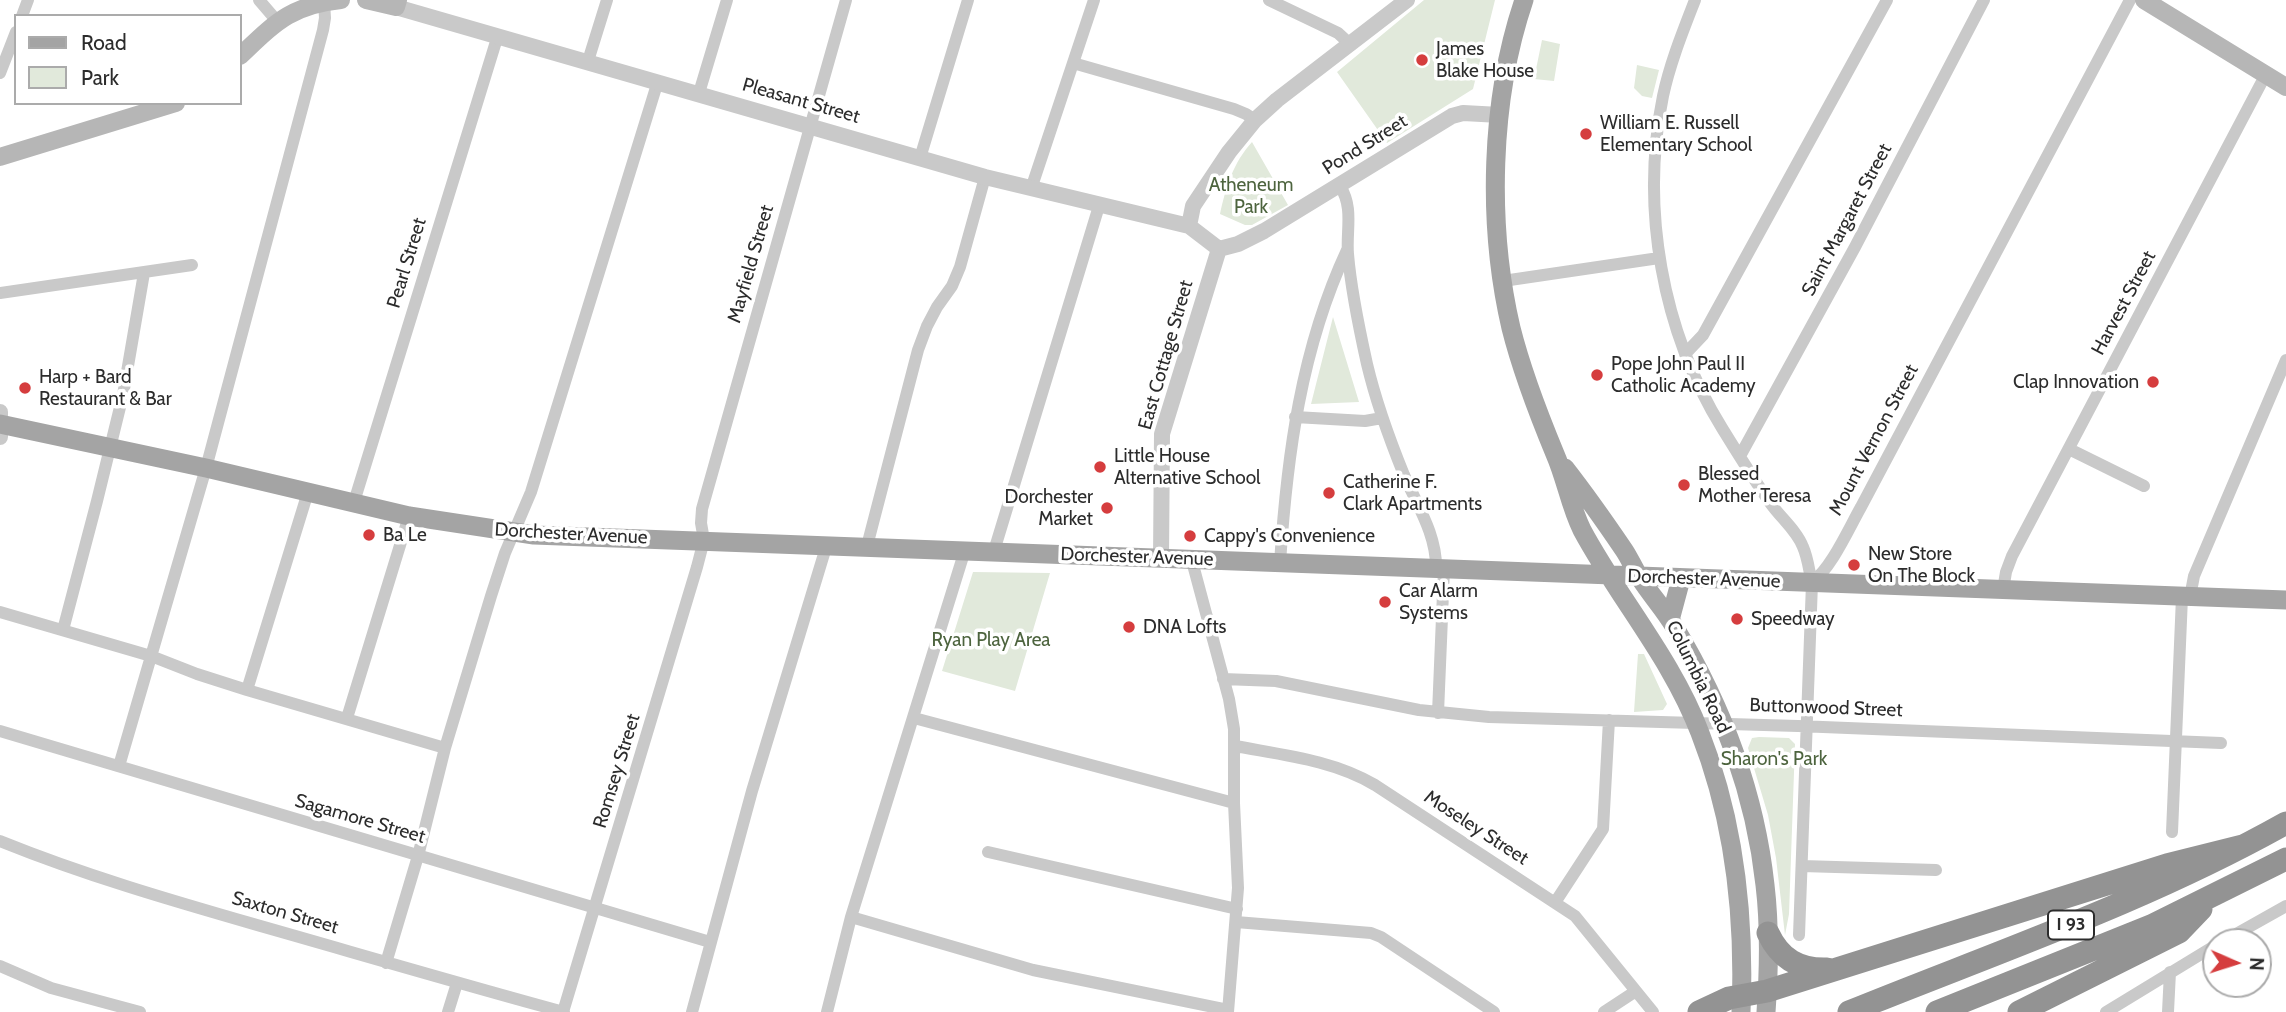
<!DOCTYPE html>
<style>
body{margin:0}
#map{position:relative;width:2286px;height:1012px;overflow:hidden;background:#fff;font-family:Cabin,sans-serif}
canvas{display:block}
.legend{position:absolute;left:14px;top:14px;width:228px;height:91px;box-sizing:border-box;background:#fff;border:2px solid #ababab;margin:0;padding:9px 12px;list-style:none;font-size:21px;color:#2c2c2c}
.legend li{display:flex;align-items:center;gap:14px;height:35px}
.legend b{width:35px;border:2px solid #ababab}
.north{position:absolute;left:2202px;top:928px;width:70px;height:70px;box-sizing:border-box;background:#fff;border:2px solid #ababab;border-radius:50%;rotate:93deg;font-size:19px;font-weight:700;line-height:28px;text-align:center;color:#2c2c2c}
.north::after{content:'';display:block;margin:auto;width:24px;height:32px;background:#d53d3e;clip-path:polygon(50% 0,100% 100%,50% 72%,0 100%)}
</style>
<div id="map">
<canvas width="2286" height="1012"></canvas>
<ul class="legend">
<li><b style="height:9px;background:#a4a4a4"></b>Road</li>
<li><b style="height:19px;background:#e1e9db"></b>Park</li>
</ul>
<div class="north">N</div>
</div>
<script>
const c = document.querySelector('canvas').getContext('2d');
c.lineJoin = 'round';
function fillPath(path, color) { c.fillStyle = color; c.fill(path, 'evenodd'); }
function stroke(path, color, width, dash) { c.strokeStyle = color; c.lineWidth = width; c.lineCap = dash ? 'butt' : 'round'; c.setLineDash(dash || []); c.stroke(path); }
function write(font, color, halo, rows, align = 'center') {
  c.font = font + ' Cabin,sans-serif'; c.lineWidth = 7; c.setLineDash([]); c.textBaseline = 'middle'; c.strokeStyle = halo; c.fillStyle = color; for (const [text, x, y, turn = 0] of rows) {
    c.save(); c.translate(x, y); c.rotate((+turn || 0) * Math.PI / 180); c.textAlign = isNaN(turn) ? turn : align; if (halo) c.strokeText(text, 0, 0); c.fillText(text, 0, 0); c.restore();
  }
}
fillPath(new Path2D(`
 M 1424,0 L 1495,0 L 1473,89 L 1387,143 L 1337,72 Z
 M 1542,40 L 1560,44 L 1554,81 L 1534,79 Z
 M 1637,65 L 1659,70 L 1652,98 L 1642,96 L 1634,88 Z
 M 1252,142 L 1288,205 L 1252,225 L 1245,225 L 1220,214 C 1226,187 1233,163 1252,142 Z
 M 1333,317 L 1359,402 L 1311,404 Z
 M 973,572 L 1050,573 L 1015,691 L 942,671 Z
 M 1638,654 L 1644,654 L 1667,704 L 1663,710 L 1634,712 Z
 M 1759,737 L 1789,738 L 1795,744 L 1789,914 L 1785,935 L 1776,858 L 1768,815 L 1748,748 L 1752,738 Z`), '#e1e9db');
stroke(new Path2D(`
 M 259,0 L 277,21
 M 1269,0 L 1338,33 L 1351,45
 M 1695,0 C 1683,31 1670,63 1663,96 C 1640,208 1662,331 1722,428 C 1738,454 1754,480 1771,504 C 1781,518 1797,531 1803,547 C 1808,558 1809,571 1812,583 L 1799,935
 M 22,16 L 28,0
 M 588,61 L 607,0
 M 1073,63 L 1234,109 L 1246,114 L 1255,120
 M 0,73 L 16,32
 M 699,93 L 727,0
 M 920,158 L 968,0
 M 1340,186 C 1354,208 1346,230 1348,254 C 1351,291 1359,328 1367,364 C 1376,402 1389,438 1404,475 C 1417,505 1437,535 1436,569
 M 1031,189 L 1094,0
 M 1503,281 L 1659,258
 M 0,293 L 192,265
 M 1685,354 L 1703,335 L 1887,0
 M 1295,417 L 1365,421 L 1382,418
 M 2069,449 L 2144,486
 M 1740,456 L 1855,247 L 1984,0
 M 354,502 L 498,35
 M 867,546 L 918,350 L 927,326 L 937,307 L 952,286 L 960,267 L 985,177
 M 994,551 L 1099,206
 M 1192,561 L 1229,699 L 1234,729 L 1234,803 L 1238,888 L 1228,1012
 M 1280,563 C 1287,455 1301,349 1347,250
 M 1812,582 C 1831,569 1849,528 1861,507 L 2130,0
 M 2003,590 L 2006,572 L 2012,556 L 2266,74
 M 2190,597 L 2194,576 L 2286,360
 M 0,612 L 151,656 L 197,674 L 247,690 L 445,748
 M 63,630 L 97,501 L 123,395 L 144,273
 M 1223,679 L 1276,681 L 1419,710 L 1489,717 L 1798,726 L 2221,743
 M 247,690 L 308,492
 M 1438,713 L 1444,569
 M 347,718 L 409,516
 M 914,718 L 1234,803
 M 0,731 L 710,942
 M 1235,746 C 1283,755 1333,760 1375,785 L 1575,916 L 1653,1012
 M 119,766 L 206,468 L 323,30 L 325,18 L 324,2
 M 2172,832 L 2182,597
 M 0,841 C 84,875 170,900 257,925 C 359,954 461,984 564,1012
 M 988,852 L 1237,909
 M 1802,866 L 1936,870
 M 1556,901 L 1603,829 L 1609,720
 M 851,917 L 1033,970 L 1228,1010
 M 1236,922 L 1371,933 L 1381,937 L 1494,1012
 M 2222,942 L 2286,906
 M 386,963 L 418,856 L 445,748 L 491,596 L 505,553 L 531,492 L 658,81
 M 0,966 L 51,988 L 140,1012
 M 448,1012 L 457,983
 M 563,1012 L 697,567 L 704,540 L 701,523 L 702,509 L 846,0
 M 692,1012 L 752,791 L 827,544
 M 827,1012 L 851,917 L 965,550
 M 1604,1012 L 1636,991
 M 2106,1012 L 2216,945
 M 2168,1012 L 2170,972`), '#c9c9c9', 12);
stroke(new Path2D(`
 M 396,7 L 985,177 L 1189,226 L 1219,249
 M 1189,226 L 1193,206 L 1229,152 L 1255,120 L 1277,100 L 1407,0
 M 1219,249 L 1238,244 L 1264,231 L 1452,116 L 1463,113 L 1500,115
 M 0,412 L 0,437
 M 1161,559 L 1162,434 L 1219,249`), '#c9c9c9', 16);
stroke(new Path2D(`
 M 366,0 L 396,7 L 398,0
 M 2144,0 L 2286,87
 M 240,56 C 275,23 291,5 341,0
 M 0,157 L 176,103`), '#b6b6b6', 18);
stroke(new Path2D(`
 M 1524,0 C 1490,100 1487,225 1511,328 C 1522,372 1538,413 1555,454 C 1566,479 1570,506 1582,530 C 1619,599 1672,659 1700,733 C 1735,822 1745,917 1741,1012
 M 0,424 L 206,468 L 409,516 L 534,535 L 2286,600
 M 1565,468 C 1586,495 1605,522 1624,550 C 1630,559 1634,569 1640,578 C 1650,594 1664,609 1674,626 C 1721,704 1755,793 1765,885 C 1770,927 1769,970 1766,1012
 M 1670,620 L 1681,579`), '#a4a4a4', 19);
stroke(new Path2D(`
 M 1768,933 C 1780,959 1799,970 1827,969
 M 1699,1012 L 1729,998 L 1767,991 L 2167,865 L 2243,846
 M 1849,1012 C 1997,952 2147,901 2286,823
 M 1937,1012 L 2151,926 L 2286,859
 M 2019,1012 L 2179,932 L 2201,909`), '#939393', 23);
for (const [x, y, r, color] of [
 [1422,60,7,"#d53d3e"],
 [1586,134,7,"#d53d3e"],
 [1597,375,7,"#d53d3e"],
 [2153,382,7,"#d53d3e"],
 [25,388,7,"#d53d3e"],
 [1100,467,7,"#d53d3e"],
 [1684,485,7,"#d53d3e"],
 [1329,493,7,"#d53d3e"],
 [1107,508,7,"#d53d3e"],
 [369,535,7,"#d53d3e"],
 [1190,536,7,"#d53d3e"],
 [1854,565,7,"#d53d3e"],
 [1385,602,7,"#d53d3e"],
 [1737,619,7,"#d53d3e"],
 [1129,627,7,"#d53d3e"]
]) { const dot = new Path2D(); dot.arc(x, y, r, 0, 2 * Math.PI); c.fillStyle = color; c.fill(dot); stroke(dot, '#fff', 2.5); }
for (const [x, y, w] of [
 [2071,925,46]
]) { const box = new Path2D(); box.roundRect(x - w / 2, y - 14.5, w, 29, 5); c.fillStyle = '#fff'; c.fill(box); stroke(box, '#2c2c2c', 2); }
write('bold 18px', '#2c2c2c', null, [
 ["I 93",2071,925]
]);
write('19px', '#2c2c2c', '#fff', [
 ["James",1436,49],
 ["Blake House",1436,71],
 ["William E. Russell",1600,123],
 ["Elementary School",1600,145],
 ["Pope John Paul II",1611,364],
 ["Catholic Academy",1611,386],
 ["Harp + Bard",39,377],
 ["Restaurant & Bar",39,399],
 ["Clap Innovation",2139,382,"right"],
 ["Little House",1114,456],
 ["Alternative School",1114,478],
 ["Blessed",1698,474],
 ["Mother Teresa",1698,496],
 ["Catherine F.",1343,482],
 ["Clark Apartments",1343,504],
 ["Dorchester",1093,497,"right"],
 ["Market",1093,519,"right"],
 ["Ba Le",383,535],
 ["Cappy's Convenience",1204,536],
 ["New Store",1868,554],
 ["On The Block",1868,576],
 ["Car Alarm",1399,591],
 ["Systems",1399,613],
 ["Speedway",1751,619],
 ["DNA Lofts",1143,627]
], 'left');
write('19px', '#2c2c2c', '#fff', [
 ["Pleasant Street",801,101,16],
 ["Pond Street",1365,145,-32],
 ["Saint Margaret Street",1847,220,-62],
 ["Pearl Street",407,263,-73],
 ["Mayfield Street",751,264,-74],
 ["Harvest Street",2124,303,-62],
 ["East Cottage Street",1166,355,-74],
 ["Mount Vernon Street",1874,440,-62],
 ["Dorchester Avenue",571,534,3],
 ["Dorchester Avenue",1137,557,2],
 ["Dorchester Avenue",1704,579,2],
 ["Columbia Road",1698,677,64],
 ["Buttonwood Street",1826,708,2],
 ["Romsey Street",617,771,-73],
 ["Sagamore Street",360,819,16],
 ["Moseley Street",1476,828,33],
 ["Saxton Street",285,913,16]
]);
write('19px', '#4d643e', '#fff', [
 ["Atheneum",1251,185],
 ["Park",1251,207],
 ["Ryan Play Area",991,640],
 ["Sharon's Park",1774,759]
]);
</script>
